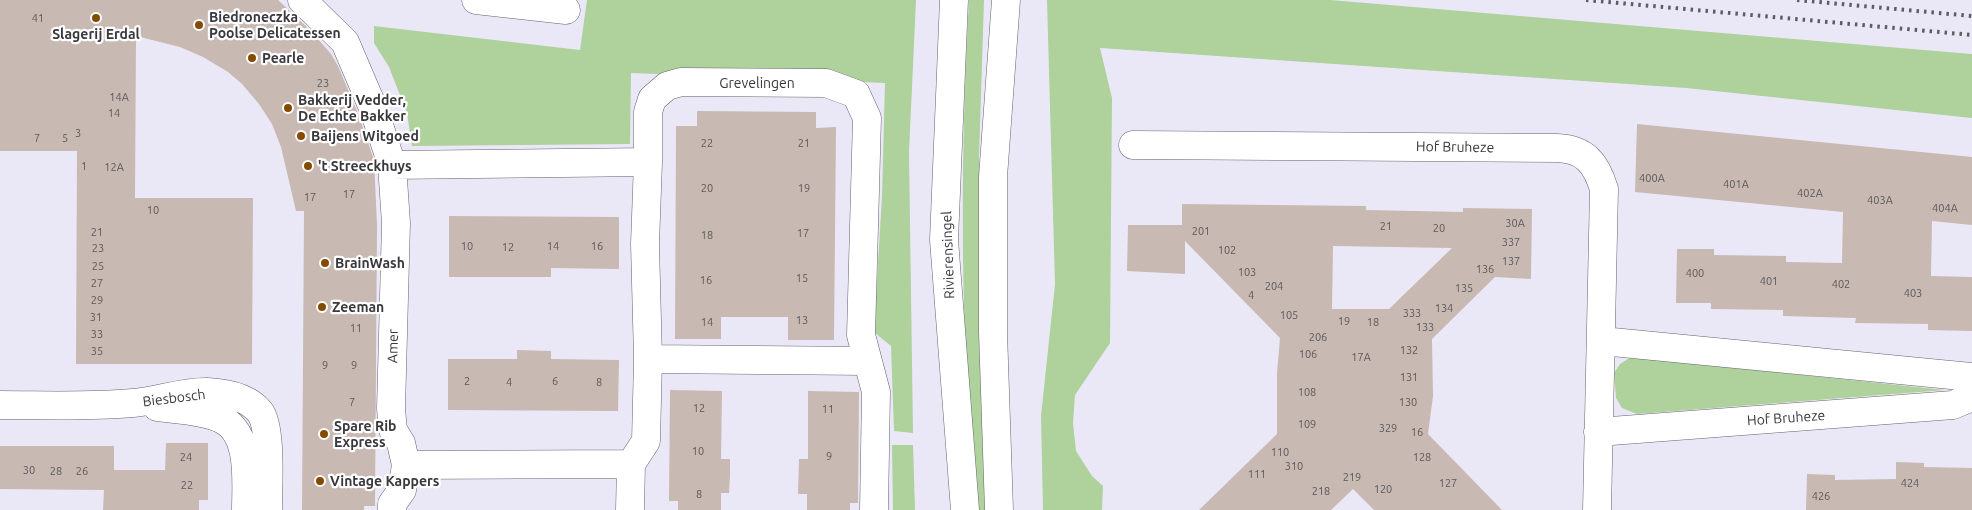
<!DOCTYPE html>
<style>
body{margin:0}
canvas{display:block;background:#eae8f7}
</style>
<canvas width="1972" height="510"></canvas>
<script>
const c = document.querySelector('canvas').getContext('2d');
c.lineJoin = 'round';
function fillPath(path, color) { c.fillStyle = color; c.fill(path, 'evenodd'); }
function stroke(path, color, width, dash) { c.strokeStyle = color; c.lineWidth = width; c.lineCap = dash ? 'butt' : 'round'; c.setLineDash(dash || []); c.stroke(path); }
function write(font, color, halo, rows, align = 'center') {
  c.font = font + ' Ubuntu,sans-serif'; c.lineWidth = 4.5; c.setLineDash([]); c.textBaseline = 'middle'; c.strokeStyle = halo; c.fillStyle = color; for (const [text, x, y, turn = 0] of rows) {
    c.save(); c.translate(x, y); c.rotate((+turn || 0) * Math.PI / 180); c.textAlign = isNaN(turn) ? turn : align; if (halo) c.strokeText(text, 0, 0); c.fillText(text, 0, 0); c.restore();
  }
}
fillPath(new Path2D(`
 M 587,0 L 916,0 L 909,152 L 913,433 L 894,431 L 891,346 L 874,332 L 882,196 L 885,83 L 631,73 L 630,144 L 412,146 L 407,113 L 389,67 L 374,43 L 374,26 L 580,50 Z
 M 969,0 L 984,0 L 979,157 L 988,510 L 975,510 C 961,340 959,170 969,0 Z
 M 1047,0 L 1330,0 L 1972,54 L 1972,118 L 1686,88 L 1100,48 L 1112,98 L 1110,343 L 1075,395 L 1073,423 L 1076,451 L 1092,476 L 1103,486 L 1102,510 L 1043,510 L 1041,416 L 1055,284 Z
 M 1631,357 L 1945,390 L 1637,414 L 1622,408 L 1616,398 L 1614,373 L 1620,364 Z
 M 892,445 L 913,445 L 915,510 L 893,510 Z`), '#afd19c');
fillPath(new Path2D(`
 M 0,0 L 278,0 L 311,31 L 331,54 L 338,66 L 359,116 L 374,160 L 377,225 L 375,506 L 364,506 L 364,510 L 302,510 L 304,211 L 296,211 L 281,147 L 272,124 L 259,104 L 242,84 L 228,72 L 203,57 L 180,47 L 136,36 L 135,198 L 253,198 L 252,364 L 76,364 L 77,151 L 0,151 Z
 M 697,111 L 816,112 L 816,128 L 836,127 L 834,340 L 788,340 L 788,317 L 721,317 L 721,339 L 675,339 L 676,126 L 697,126 Z
 M 1637,124 L 1972,157 L 1972,225 L 1932,221 L 1931,276 L 1972,277 L 1972,331 L 1928,330 L 1928,324 L 1855,323 L 1856,318 L 1783,316 L 1783,310 L 1711,309 L 1711,303 L 1676,303 L 1677,249 L 1714,249 L 1714,255 L 1786,256 L 1786,262 L 1842,263 L 1843,212 L 1635,192 Z
 M 1182,204 L 1366,206 L 1366,210 L 1463,212 L 1463,208 L 1532,209 L 1531,279 L 1495,277 L 1432,339 L 1433,396 L 1428,434 L 1502,510 L 1374,510 L 1353,489 L 1331,510 L 1199,510 L 1277,434 L 1277,373 L 1280,338 L 1185,241 L 1185,274 L 1127,271 L 1128,225 L 1182,225 ZM 1333,246 L 1452,248 L 1389,309 L 1332,309 Z
 M 449,216 L 619,217 L 619,269 L 551,268 L 551,277 L 449,277 Z
 M 517,350 L 551,351 L 551,359 L 619,360 L 618,411 L 448,410 L 448,359 L 517,359 Z
 M 670,390 L 722,391 L 721,459 L 730,459 L 730,476 L 729,493 L 721,493 L 721,510 L 678,510 L 678,501 L 669,501 Z
 M 808,391 L 859,392 L 858,503 L 850,503 L 850,510 L 807,510 L 807,494 L 798,494 L 799,459 L 808,459 Z
 M 166,443 L 208,443 L 208,500 L 199,500 L 199,510 L 103,510 L 104,490 L 0,489 L 0,446 L 114,446 L 114,470 L 165,470 Z
 M 1896,462 L 1924,463 L 1924,467 L 1972,468 L 1972,510 L 1806,510 L 1807,474 L 1835,475 L 1835,480 L 1896,479 Z`), '#c8b9b3');
const minor = new Path2D(`
 M 302,0 L 345,42 L 374,110 L 392,165 L 396,223 L 391,409 L 393,430 L 401,443 L 406,465 L 402,490 L 392,504 L 392,510
 M 476,0 L 566,10
 M 1133,145 L 1557,148 C 1585,149 1596,163 1604,189 L 1597,510
 M 392,165 L 648,162
 M 1602,341 L 1972,377
 M 648,359 L 867,361
 M 1598,432 L 1953,405 L 1972,397
 M 406,465 L 631,464
 M 630,510 L 631,464 L 646,441 L 648,359 L 645,244 L 648,162 L 648,112 L 652,99 L 667,86 L 681,82 L 826,83 L 856,94 L 867,118 L 861,335 L 876,392 L 874,510`);
const tertiary = new Path2D(`
 M 954,0 L 944,240 L 965,510
 M 0,405 C 44,405 89,407 133,403 C 158,401 183,391 208,392 C 227,393 248,397 260,412 C 272,428 268,489 268,510
 M 157,407 C 177,410 200,410 219,418 C 252,431 246,482 246,510
 M 999,510 L 993,332 L 993,177 L 1006,0`);
stroke(minor, '#64636f', 29);
stroke(tertiary, '#64636f', 29);
stroke(minor, '#fff', 28);
stroke(tertiary, '#fff', 28);
stroke(new Path2D(`
 M 1586,0 L 1972,35
 M 1797,0 L 1972,16`), '#5d5c63', 4, [2.5, 5]);
for (const [x, y, r, color] of [
 [96,18,5,"#844b00"],
 [199,25,5,"#844b00"],
 [252,58,5,"#844b00"],
 [288,108,5,"#844b00"],
 [301,136,5,"#844b00"],
 [308,166,5,"#844b00"],
 [325,263,5,"#844b00"],
 [322,307,5,"#844b00"],
 [324,434,5,"#844b00"],
 [320,481,5,"#844b00"]
]) { const dot = new Path2D(); dot.arc(x, y, r, 0, 2 * Math.PI); c.fillStyle = color; c.fill(dot); stroke(dot, '#fff', 2); }
write('11px', '#5c585a', null, [
 ["41",38,18],
 ["23",323,83],
 ["14A",119,97],
 ["14",114,113],
 ["3",78,133],
 ["7",37,138],
 ["5",65,138],
 ["22",707,143],
 ["21",804,143],
 ["1",84,166],
 ["12A",114,167],
 ["400A",1652,178],
 ["401A",1736,184],
 ["20",707,188],
 ["19",804,188],
 ["402A",1810,193],
 ["17",349,194],
 ["17",310,197],
 ["403A",1880,200],
 ["404A",1945,208],
 ["10",153,210],
 ["30A",1515,223],
 ["21",1386,226],
 ["20",1439,228],
 ["201",1201,231],
 ["21",97,232],
 ["17",803,233],
 ["18",707,235],
 ["337",1511,242],
 ["10",467,246],
 ["14",553,246],
 ["16",597,246],
 ["12",508,247],
 ["23",98,248],
 ["102",1227,250],
 ["137",1511,261],
 ["25",98,266],
 ["136",1485,269],
 ["103",1247,272],
 ["400",1695,273],
 ["15",802,278],
 ["16",706,280],
 ["401",1769,281],
 ["27",97,283],
 ["402",1841,284],
 ["204",1274,286],
 ["135",1464,288],
 ["403",1913,293],
 ["4",1251,295],
 ["29",97,300],
 ["134",1444,308],
 ["333",1412,313],
 ["105",1289,315],
 ["31",96,317],
 ["13",802,320],
 ["19",1344,321],
 ["14",707,322],
 ["18",1373,322],
 ["133",1425,327],
 ["11",356,328],
 ["33",97,334],
 ["206",1318,337],
 ["132",1409,350],
 ["35",97,351],
 ["106",1308,354],
 ["17A",1361,357],
 ["9",325,365],
 ["9",354,365],
 ["131",1409,377],
 ["2",467,381],
 ["6",555,381],
 ["4",509,382],
 ["8",599,382],
 ["108",1307,392],
 ["7",352,402],
 ["130",1408,402],
 ["12",699,408],
 ["11",828,409],
 ["109",1307,424],
 ["329",1388,428],
 ["16",1417,432],
 ["10",698,451],
 ["110",1280,452],
 ["9",829,456],
 ["24",186,457],
 ["128",1422,457],
 ["310",1294,466],
 ["30",29,470],
 ["28",56,471],
 ["26",82,471],
 ["111",1257,474],
 ["219",1352,477],
 ["127",1448,483],
 ["424",1910,483],
 ["22",187,485],
 ["120",1383,489],
 ["218",1321,491],
 ["8",699,494],
 ["426",1821,496]
]);
write('bold 14px', '#38383d', '#fff', [
 ["Biedroneczka",209,17],
 ["Poolse Delicatessen",209,33],
 ["Slagerij Erdal",96,34,"center"],
 ["Pearle",262,58],
 ["Bakkerij Vedder,",298,100],
 ["De Echte Bakker",298,116],
 ["Baijens Witgoed",311,136],
 ["'t Streeckhuys",318,166],
 ["BrainWash",335,263],
 ["Zeeman",332,307],
 ["Spare Rib",334,426],
 ["Express",334,442],
 ["Vintage Kappers",330,481]
], 'left');
write('14px', '#38383d', '#fff', [
 ["Grevelingen",757,83],
 ["Hof Bruheze",1455,147,1],
 ["Rivierensingel",948,255,-92],
 ["Amer",393,346,-89],
 ["Biesbosch",174,398,-7],
 ["Hof Bruheze",1786,418,-4]
]);
</script>
